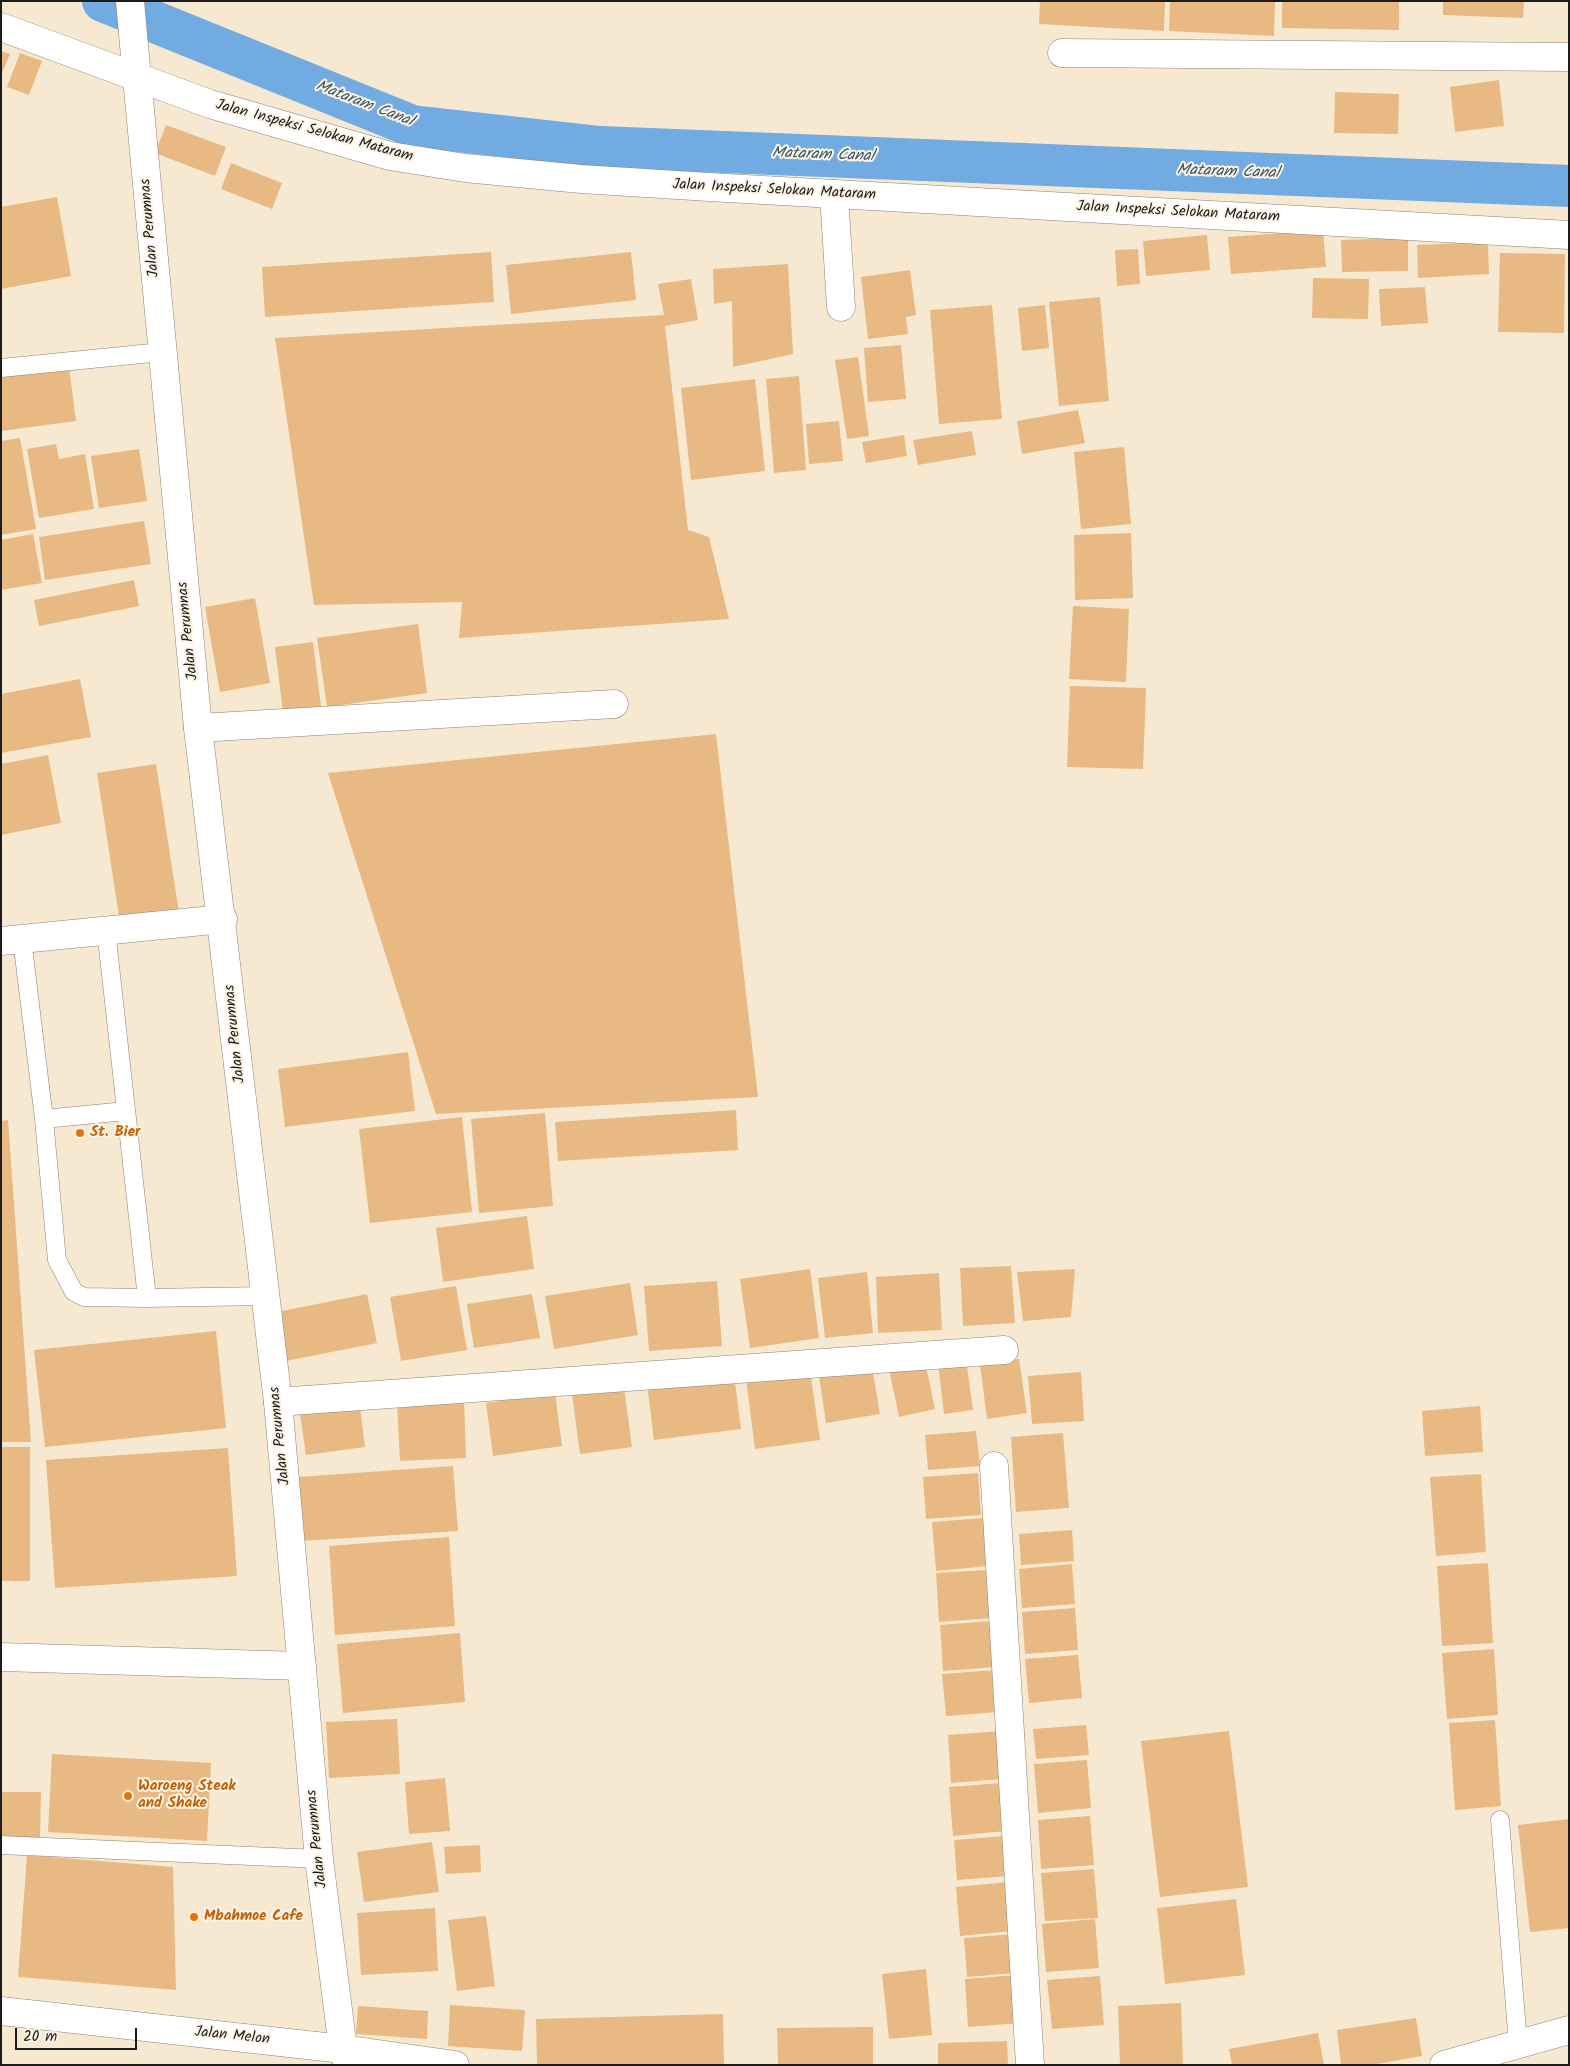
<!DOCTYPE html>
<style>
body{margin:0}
#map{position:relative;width:1570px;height:2066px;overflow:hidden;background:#f7e9d1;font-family:Kalam,sans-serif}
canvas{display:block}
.frame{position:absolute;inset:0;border:2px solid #1c1c1c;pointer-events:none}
.scale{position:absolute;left:15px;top:2028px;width:122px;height:22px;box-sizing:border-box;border:2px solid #1c1c1c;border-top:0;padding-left:6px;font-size:15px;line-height:18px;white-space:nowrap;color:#1c1c1c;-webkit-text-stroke:4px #fcf5e5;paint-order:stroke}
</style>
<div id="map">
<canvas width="1570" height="2066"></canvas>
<div class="frame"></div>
<div class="scale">20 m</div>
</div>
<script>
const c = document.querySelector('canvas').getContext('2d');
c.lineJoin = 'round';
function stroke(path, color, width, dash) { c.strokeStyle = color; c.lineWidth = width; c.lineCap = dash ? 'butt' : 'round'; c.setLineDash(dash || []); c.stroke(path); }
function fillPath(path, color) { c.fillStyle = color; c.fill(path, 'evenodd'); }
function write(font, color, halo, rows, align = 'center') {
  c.font = font + ' Kalam,sans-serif'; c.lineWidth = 4; c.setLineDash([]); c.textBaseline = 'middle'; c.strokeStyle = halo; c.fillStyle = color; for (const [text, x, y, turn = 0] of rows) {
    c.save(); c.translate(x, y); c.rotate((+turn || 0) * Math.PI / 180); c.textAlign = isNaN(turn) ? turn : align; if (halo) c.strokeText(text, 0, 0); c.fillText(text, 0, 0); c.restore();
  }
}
stroke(new Path2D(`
 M 103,1 L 412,126 L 600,147 L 1569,186`), '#71abe2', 42);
fillPath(new Path2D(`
 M 1040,1 L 1165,1 L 1164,31 L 1039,24 Z
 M 1170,1 L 1275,1 L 1274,36 L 1169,31 Z
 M 1282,1 L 1399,1 L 1399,30 L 1282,28 Z
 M 1443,1 L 1524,1 L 1523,18 L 1443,15 Z
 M 1,51 L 10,54 L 1,75 Z
 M 20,53 L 42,61 L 29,95 L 7,87 Z
 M 1499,80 L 1504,126 L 1455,132 L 1450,87 Z
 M 1335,92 L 1399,94 L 1398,134 L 1334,133 Z
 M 166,125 L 226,147 L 215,176 L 155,153 Z
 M 231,163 L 282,183 L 272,209 L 221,189 Z
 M 57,197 L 71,276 L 1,289 L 1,207 Z
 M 1323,230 L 1326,267 L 1231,274 L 1228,237 Z
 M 1207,235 L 1210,270 L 1146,276 L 1143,241 Z
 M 1408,238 L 1408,271 L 1342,272 L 1341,240 Z
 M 1488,242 L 1489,274 L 1418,278 L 1417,245 Z
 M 1138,249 L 1140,284 L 1117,286 L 1115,250 Z
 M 491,252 L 494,302 L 265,317 L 262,267 Z
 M 631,252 L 636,300 L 511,314 L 506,265 Z
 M 1500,253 L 1565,254 L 1564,333 L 1498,332 Z
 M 788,264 L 793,354 L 733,367 L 732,301 L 714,304 L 713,269 Z
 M 910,270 L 916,315 L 906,317 L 908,334 L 868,339 L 861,277 Z
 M 1313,278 L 1369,279 L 1368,319 L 1312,318 Z
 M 691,279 L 698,320 L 665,326 L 688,530 L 709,537 L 729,619 L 459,638 L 462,602 L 314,605 L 275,338 L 664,315 L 658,284 Z
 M 1425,287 L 1428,323 L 1381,326 L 1379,289 Z
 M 1100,297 L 1109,401 L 1059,406 L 1049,302 Z
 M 992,305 L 1002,419 L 939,424 L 930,310 Z
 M 1045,305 L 1049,348 L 1022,351 L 1018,308 Z
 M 901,345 L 906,399 L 868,402 L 864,348 Z
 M 858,357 L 869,436 L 847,439 L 835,360 Z
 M 69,367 L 76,421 L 1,431 L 1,376 Z
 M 799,376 L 806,470 L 774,473 L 766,379 Z
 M 755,379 L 765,471 L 691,480 L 681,388 Z
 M 1078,410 L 1085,443 L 1022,454 L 1017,421 Z
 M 839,421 L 843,461 L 809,464 L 806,424 Z
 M 972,431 L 976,455 L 918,465 L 913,440 Z
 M 904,435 L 907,456 L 866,463 L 862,442 Z
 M 20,438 L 36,529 L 1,535 L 1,441 Z
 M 56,444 L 59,459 L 85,454 L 94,509 L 39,518 L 27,449 Z
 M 1124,447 L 1131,524 L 1081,529 L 1074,452 Z
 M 139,449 L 147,501 L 99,508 L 91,456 Z
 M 144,521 L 151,564 L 45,580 L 39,537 Z
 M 1131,533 L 1133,598 L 1075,600 L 1074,535 Z
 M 33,534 L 42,583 L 1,590 L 1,540 Z
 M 134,580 L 139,606 L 39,626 L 34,600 Z
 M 255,598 L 270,683 L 220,692 L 205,607 Z
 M 1073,606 L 1129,609 L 1126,682 L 1069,679 Z
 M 418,624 L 427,693 L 327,707 L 317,638 Z
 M 313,642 L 321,706 L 283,712 L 275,647 Z
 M 80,679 L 91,737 L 1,753 L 1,694 Z
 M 1070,686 L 1146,688 L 1143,769 L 1067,767 Z
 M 716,734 L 758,1097 L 436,1114 L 328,773 Z
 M 48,755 L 61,823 L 1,835 L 1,764 Z
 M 156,764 L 179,913 L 120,923 L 97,773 Z
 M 408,1052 L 415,1111 L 285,1127 L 278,1069 Z
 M 736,1110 L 738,1150 L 558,1161 L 555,1122 Z
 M 545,1113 L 553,1206 L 479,1213 L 471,1119 Z
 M 462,1117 L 472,1212 L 370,1223 L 359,1129 Z
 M 8,1120 L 31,1442 L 1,1442 L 1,1121 Z
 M 527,1216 L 534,1269 L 443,1282 L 436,1228 Z
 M 1011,1266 L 1015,1323 L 963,1326 L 960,1268 Z
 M 810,1269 L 819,1338 L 750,1348 L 740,1279 Z
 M 1075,1269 L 1071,1317 L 1023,1321 L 1017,1272 Z
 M 867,1272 L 873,1333 L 825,1338 L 818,1278 Z
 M 939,1273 L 942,1330 L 878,1333 L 876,1277 Z
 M 717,1281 L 722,1346 L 649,1351 L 644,1286 Z
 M 630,1283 L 638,1335 L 554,1349 L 545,1296 Z
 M 456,1286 L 467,1350 L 401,1361 L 390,1297 Z
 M 367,1294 L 377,1343 L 286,1361 L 277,1312 Z
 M 532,1294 L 540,1338 L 474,1348 L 467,1304 Z
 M 216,1331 L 226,1428 L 45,1447 L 34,1350 Z
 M 966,1359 L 973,1410 L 944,1414 L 938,1363 Z
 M 1019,1359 L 1027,1413 L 987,1419 L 980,1364 Z
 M 925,1361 L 935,1409 L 899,1417 L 889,1369 Z
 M 872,1367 L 880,1414 L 826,1423 L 819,1376 Z
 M 810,1370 L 820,1440 L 755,1449 L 746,1379 Z
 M 1081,1372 L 1084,1421 L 1032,1424 L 1028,1376 Z
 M 734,1374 L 741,1429 L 654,1440 L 647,1384 Z
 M 623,1380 L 632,1447 L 580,1454 L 571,1387 Z
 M 555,1393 L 562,1446 L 493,1456 L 486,1403 Z
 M 359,1400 L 365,1447 L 306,1455 L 299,1407 Z
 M 464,1400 L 466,1458 L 400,1461 L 397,1403 Z
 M 1480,1406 L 1483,1452 L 1425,1456 L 1422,1411 Z
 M 976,1431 L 980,1466 L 928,1470 L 925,1435 Z
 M 1063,1433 L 1069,1508 L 1016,1512 L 1011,1437 Z
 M 1,1447 L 30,1447 L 30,1581 L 1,1581 Z
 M 228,1448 L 237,1576 L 55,1588 L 46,1460 Z
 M 453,1466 L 458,1531 L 302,1541 L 298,1477 Z
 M 978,1473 L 981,1515 L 926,1519 L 923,1477 Z
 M 1481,1474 L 1486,1552 L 1436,1556 L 1430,1477 Z
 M 984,1518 L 988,1566 L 936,1571 L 932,1522 Z
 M 1072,1530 L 1074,1561 L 1021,1565 L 1019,1534 Z
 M 449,1537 L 455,1626 L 335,1635 L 329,1546 Z
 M 1488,1563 L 1493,1643 L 1442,1646 L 1437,1566 Z
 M 1072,1564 L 1075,1604 L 1022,1608 L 1019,1569 Z
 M 988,1570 L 992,1618 L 939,1622 L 936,1573 Z
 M 1075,1608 L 1078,1650 L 1025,1654 L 1022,1612 Z
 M 992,1621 L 996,1667 L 943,1671 L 940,1625 Z
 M 460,1633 L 465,1702 L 343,1713 L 337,1644 Z
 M 1494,1649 L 1498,1715 L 1447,1719 L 1442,1653 Z
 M 1078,1655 L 1082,1698 L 1029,1703 L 1025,1659 Z
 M 995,1670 L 999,1712 L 946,1716 L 942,1674 Z
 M 397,1719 L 400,1774 L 329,1778 L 326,1722 Z
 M 1495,1720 L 1501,1806 L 1455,1810 L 1449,1723 Z
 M 1086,1725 L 1089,1755 L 1036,1759 L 1033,1729 Z
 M 1001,1731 L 1004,1779 L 951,1783 L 948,1735 Z
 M 1229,1731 L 1248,1887 L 1160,1897 L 1141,1741 Z
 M 52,1754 L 211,1763 L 207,1841 L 48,1832 Z
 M 1087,1760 L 1091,1808 L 1038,1813 L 1034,1764 Z
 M 445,1778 L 450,1831 L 409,1834 L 405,1782 Z
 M 1002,1783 L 1006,1831 L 953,1836 L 949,1787 Z
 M 1,1792 L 41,1792 L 40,1838 L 1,1837 Z
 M 1090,1816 L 1094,1865 L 1041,1869 L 1038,1820 Z
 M 1569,1819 L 1569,1928 L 1530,1932 L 1518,1825 Z
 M 1005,1836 L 1008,1876 L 957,1880 L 954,1840 Z
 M 432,1842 L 439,1892 L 364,1902 L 357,1852 Z
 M 480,1845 L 481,1872 L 446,1874 L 444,1847 Z
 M 27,1855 L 173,1867 L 176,1990 L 18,1977 Z
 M 1094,1869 L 1098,1918 L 1045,1921 L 1041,1873 Z
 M 1009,1882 L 1012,1931 L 960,1936 L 956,1887 Z
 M 1236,1899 L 1245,1975 L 1165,1984 L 1157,1908 Z
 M 435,1908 L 438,1971 L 361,1975 L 357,1913 Z
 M 486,1916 L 495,1986 L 457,1991 L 448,1920 Z
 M 1095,1919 L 1099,1968 L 1046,1972 L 1042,1924 Z
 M 1014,1934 L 1016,1973 L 967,1977 L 964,1938 Z
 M 926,1969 L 932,2035 L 889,2039 L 882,1974 Z
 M 1017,1975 L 1021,2023 L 968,2027 L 965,1979 Z
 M 1100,1976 L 1104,2025 L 1052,2029 L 1047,1980 Z
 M 1181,2003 L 1183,2065 L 1120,2065 L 1118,2006 Z
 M 450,2005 L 525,2010 L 522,2051 L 448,2046 Z
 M 358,2006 L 428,2011 L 427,2039 L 356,2034 Z
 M 723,2014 L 724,2064 L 537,2065 L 536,2019 Z
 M 1416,2018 L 1422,2056 L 1371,2065 L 1341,2065 L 1337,2030 Z
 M 873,2027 L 873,2065 L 778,2065 L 777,2028 Z
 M 1318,2033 L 1324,2065 L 1232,2065 L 1229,2049 Z
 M 1007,2041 L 1008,2065 L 938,2065 L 938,2043 Z`), '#e8b983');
const service = new Path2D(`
 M 1,368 L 162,352
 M 106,930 L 147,1298 L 265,1296
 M 22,939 L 44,1119 L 57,1260 L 74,1292 L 84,1297 L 147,1298
 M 44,1119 L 126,1111
 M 1500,1820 L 1518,2044
 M 1,1845 L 319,1859`);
const minor = new Path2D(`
 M 1062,53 L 1569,57
 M 834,194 L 841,307
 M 198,728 L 614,704
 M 1,941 L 223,919
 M 278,1402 L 1004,1350
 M 994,1466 L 1030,2065
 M 1,1657 L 302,1666
 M 1,2011 L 343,2049 L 455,2065
 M 1444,2065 L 1569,2030`);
const tertiary = new Path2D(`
 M 137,78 L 198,728 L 278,1402 L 319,1859 L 343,2049 L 348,2065`);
const secondary = new Path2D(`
 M 130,1 L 137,78
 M 1,27 L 210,104 L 390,156 L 465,168 L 581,179 L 709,187 L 1569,235`);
stroke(service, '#8a8276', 19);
stroke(minor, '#8a8276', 29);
stroke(tertiary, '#8a8276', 29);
stroke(secondary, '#8a8276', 29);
stroke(service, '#fff', 18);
stroke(minor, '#fff', 28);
stroke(tertiary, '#fff', 28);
stroke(secondary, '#fff', 28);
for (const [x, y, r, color] of [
 [80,1133,5,"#e8710a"],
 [128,1796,5,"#e8710a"],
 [194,1917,5,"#e8710a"]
]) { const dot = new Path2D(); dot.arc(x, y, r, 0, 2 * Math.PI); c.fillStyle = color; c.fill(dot); stroke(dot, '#fcf5e5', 2); }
write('15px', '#1c1c1c', '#fcf5e5', [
 ["Jalan Inspeksi Selokan Mataram",314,132,15],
 ["Jalan Inspeksi Selokan Mataram",774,191,3],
 ["Jalan Inspeksi Selokan Mataram",1178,213,3],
 ["Jalan Perumnas",151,228,-95],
 ["Jalan Perumnas",189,631,-96],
 ["Jalan Perumnas",236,1034,-96],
 ["Jalan Perumnas",281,1436,-96],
 ["Jalan Perumnas",318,1839,-96],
 ["Jalan Melon",232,2037,6]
]);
write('bold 15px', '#c56008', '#fcf5e5', [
 ["St. Bier",90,1133],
 ["Waroeng Steak",138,1787],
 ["and Shake",138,1804],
 ["Mbahmoe Cafe",204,1917]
], 'left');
write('italic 16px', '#3e556b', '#fcf5e5', [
 ["Mataram Canal",364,105,21],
 ["Mataram Canal",823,156,2],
 ["Mataram Canal",1228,173,2]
]);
</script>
